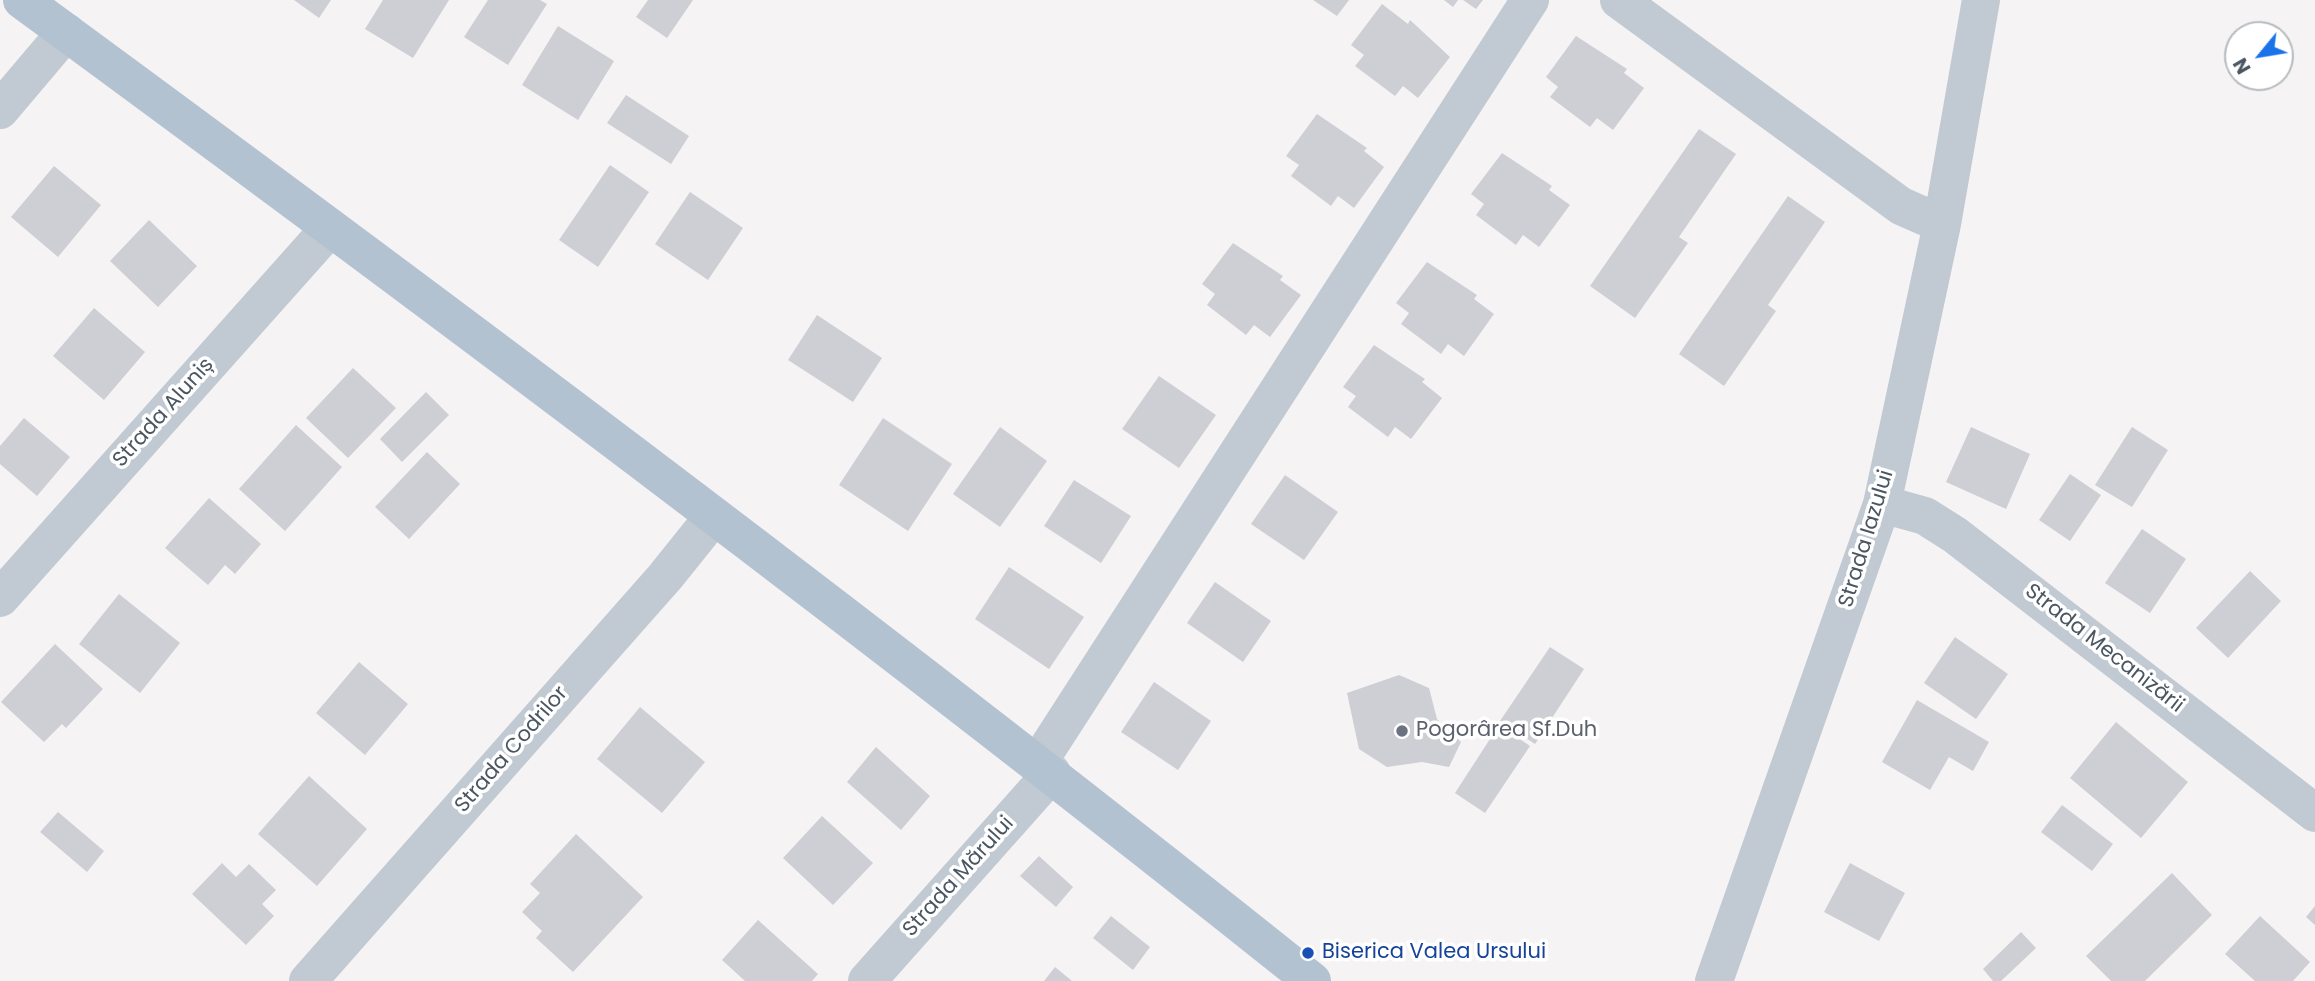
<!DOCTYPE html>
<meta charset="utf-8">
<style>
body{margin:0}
#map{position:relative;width:2315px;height:981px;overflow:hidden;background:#f5f3f3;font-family:Poppins,sans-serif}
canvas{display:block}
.north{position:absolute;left:2224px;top:21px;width:70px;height:70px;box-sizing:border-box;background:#fff;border:2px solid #b7bbc0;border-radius:50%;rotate:240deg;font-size:19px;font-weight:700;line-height:28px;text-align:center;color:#4a5661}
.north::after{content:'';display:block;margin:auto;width:24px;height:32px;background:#1a73e8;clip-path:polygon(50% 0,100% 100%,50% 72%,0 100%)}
</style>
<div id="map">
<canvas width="2315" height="981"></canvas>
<div class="north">N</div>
</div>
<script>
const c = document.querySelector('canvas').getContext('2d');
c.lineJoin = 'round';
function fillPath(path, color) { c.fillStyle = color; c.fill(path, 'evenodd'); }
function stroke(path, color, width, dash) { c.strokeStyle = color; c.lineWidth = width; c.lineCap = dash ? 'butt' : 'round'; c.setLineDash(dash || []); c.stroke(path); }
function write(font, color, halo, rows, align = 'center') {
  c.font = font + ' Poppins,sans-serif'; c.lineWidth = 7; c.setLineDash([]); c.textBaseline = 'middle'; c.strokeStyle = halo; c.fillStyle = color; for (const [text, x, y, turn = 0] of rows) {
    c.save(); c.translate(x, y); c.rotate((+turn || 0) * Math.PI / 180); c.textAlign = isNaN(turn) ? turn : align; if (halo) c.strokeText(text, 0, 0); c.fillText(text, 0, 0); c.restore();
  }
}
fillPath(new Path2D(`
 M 294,0 L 331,0 L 319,18 Z
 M 383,0 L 449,0 L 413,58 L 365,29 Z
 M 488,0 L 540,0 L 547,4 L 508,65 L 464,37 Z
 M 648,0 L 693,0 L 667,38 L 636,17 Z
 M 1313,0 L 1349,0 L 1337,16 Z
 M 1444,0 L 1458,0 L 1453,7 Z
 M 1463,0 L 1483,0 L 1476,9 Z
 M 1382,4 L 1408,24 L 1410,20 L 1450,57 L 1418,98 L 1403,86 L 1395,96 L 1355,66 L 1364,55 L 1351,45 Z
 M 558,26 L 614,61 L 578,120 L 522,85 Z
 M 1576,36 L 1627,69 L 1624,73 L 1644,88 L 1613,130 L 1597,118 L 1590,127 L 1550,97 L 1558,87 L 1546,77 Z
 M 626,95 L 689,136 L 671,164 L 607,123 Z
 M 1317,114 L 1367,148 L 1364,151 L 1384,167 L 1354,208 L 1338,196 L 1331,206 L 1291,176 L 1299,165 L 1286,156 Z
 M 1699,129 L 1736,154 L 1679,237 L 1688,243 L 1635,318 L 1590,286 Z
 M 1502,153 L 1552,186 L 1549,190 L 1570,205 L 1539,247 L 1523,235 L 1516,245 L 1476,215 L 1484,204 L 1471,194 Z
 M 610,165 L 649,192 L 598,267 L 559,240 Z
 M 54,166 L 101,205 L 58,257 L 11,217 Z
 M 690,192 L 743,228 L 708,280 L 655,244 Z
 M 1788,196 L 1825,222 L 1768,305 L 1776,311 L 1724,386 L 1679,354 Z
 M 149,220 L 197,266 L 158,307 L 110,261 Z
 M 1233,243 L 1283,276 L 1280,280 L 1301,295 L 1270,337 L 1254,325 L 1246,335 L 1207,305 L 1215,294 L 1202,284 Z
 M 1427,262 L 1477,295 L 1474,299 L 1494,314 L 1464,356 L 1448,344 L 1441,354 L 1401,324 L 1409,313 L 1396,303 Z
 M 94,308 L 145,352 L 104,400 L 53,356 Z
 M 817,315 L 882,358 L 853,402 L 788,360 Z
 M 1374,345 L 1425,379 L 1422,382 L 1442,398 L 1411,439 L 1395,427 L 1388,437 L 1348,407 L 1356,396 L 1343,387 Z
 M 353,368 L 396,408 L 348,458 L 306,418 Z
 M 1159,376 L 1216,415 L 1179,468 L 1122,429 Z
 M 426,392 L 449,415 L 402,462 L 380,439 Z
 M 24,418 L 70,457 L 37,496 L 0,464 L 0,446 Z
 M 883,418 L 952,464 L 908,531 L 839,485 Z
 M 296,425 L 342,467 L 285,531 L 239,489 Z
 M 1000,427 L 1047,461 L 1000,527 L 953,494 Z
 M 1971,427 L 2030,454 L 2006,509 L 1946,482 Z
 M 2132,427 L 2168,450 L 2132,507 L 2095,485 Z
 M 427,452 L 460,484 L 409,539 L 375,507 Z
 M 2070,474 L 2101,495 L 2070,541 L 2039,520 Z
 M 1285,475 L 1338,512 L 1304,560 L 1251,524 Z
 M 1074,480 L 1131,516 L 1101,563 L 1044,526 Z
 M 209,498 L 261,544 L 235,574 L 225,565 L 208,585 L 165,548 Z
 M 2142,529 L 2186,559 L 2150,613 L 2105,583 Z
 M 1009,567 L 1084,617 L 1049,669 L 975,619 Z
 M 2250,571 L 2281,601 L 2228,658 L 2196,628 Z
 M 1215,582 L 1271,621 L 1243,662 L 1187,623 Z
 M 119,594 L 180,643 L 140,693 L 79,644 Z
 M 1955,637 L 2008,674 L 1976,719 L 1924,683 Z
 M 55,644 L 103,689 L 66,728 L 62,724 L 44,742 L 1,702 Z
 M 1550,647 L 1584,669 L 1535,744 L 1500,721 Z
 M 359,662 L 408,704 L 365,755 L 316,713 Z
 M 1399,675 L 1429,688 L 1437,719 L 1461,742 L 1449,767 L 1422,762 L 1387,767 L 1359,749 L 1347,693 Z
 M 1154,682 L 1211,721 L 1178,770 L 1121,732 Z
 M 1917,700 L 1989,742 L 1973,771 L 1949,757 L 1930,790 L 1882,762 Z
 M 640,707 L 705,762 L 662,813 L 597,759 Z
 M 2116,722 L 2188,782 L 2141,838 L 2070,778 Z
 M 1499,725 L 1530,746 L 1485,813 L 1455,793 Z
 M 876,747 L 930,796 L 901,830 L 847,782 Z
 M 309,776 L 367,829 L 317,886 L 258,834 Z
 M 2062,805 L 2113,844 L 2092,871 L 2041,832 Z
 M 58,812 L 104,851 L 87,872 L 40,832 Z
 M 822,816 L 873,863 L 833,905 L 783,858 Z
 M 576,834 L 643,897 L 573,972 L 536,938 L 542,931 L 522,912 L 540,893 L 530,884 Z
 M 1039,856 L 1073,887 L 1056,907 L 1020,876 Z
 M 222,863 L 236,877 L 249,864 L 276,890 L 262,904 L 274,916 L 246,945 L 192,894 Z
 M 1850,863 L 1905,893 L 1879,941 L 1824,912 Z
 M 2172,873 L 2212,915 L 2145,981 L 2111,981 L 2086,956 Z
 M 2315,906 L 2315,925 L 2306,917 Z
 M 1111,916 L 1150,947 L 1133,970 L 1093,938 Z
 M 2260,916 L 2310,962 L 2293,981 L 2255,981 L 2225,954 Z
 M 758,920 L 818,974 L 812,981 L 745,981 L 722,960 Z
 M 2021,932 L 2036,948 L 2001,981 L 1993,981 L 1983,969 Z
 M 1055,967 L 1072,981 L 1044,981 Z`), '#cdcfd5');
stroke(new Path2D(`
 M 1619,0 L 1901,206 L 1942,224
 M 0,110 L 66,32
 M 1882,504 L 1925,516 L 1955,535 L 2315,813
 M 0,598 L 329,229
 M 1038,763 L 1530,0
 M 308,981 L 665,577 L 714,516
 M 867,981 L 1052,773
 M 1714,981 L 1882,504 L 1942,224 L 1981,0`), '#c1cad2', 38);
stroke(new Path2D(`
 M 22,0 C 458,320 890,644 1312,981`), '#b3c2d1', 38);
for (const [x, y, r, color] of [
 [1402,731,7,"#6b7280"],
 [1308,953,7,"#1a4fb4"]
]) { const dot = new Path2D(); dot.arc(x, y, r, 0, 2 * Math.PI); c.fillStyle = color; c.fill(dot); stroke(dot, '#fff', 2.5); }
write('21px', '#4a5661', '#fff', [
 ["Strada Aluniș",164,413,-48],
 ["Strada Iazului",1867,539,-73],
 ["Strada Mecanizării",2104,649,38],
 ["Strada Codrilor",512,750,-49],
 ["Strada Mărului",959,877,-48]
]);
write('21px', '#5b616d', '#fff', [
 ["Pogorârea Sf.Duh",1416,731]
], 'left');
write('21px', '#164399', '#fff', [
 ["Biserica Valea Ursului",1322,953]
], 'left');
</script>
